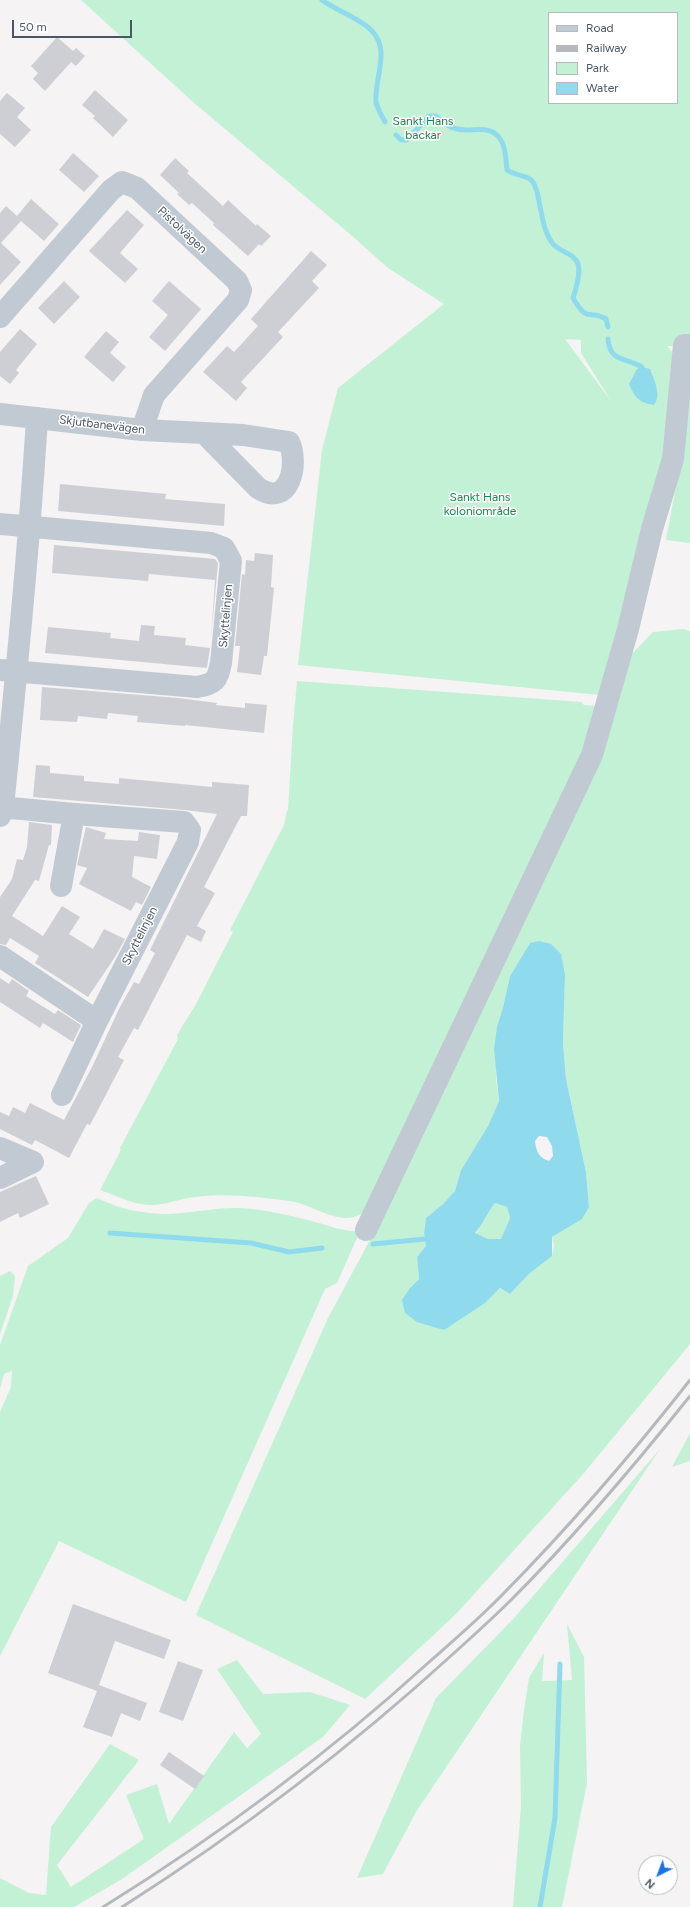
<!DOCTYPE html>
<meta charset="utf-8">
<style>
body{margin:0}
#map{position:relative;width:690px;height:1907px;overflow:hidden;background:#f5f3f3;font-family:Figtree,sans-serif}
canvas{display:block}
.legend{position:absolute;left:548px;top:12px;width:130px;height:92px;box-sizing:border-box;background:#fff;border:1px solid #b7bbc0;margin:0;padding:5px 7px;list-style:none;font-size:12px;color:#4a5661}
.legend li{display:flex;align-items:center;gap:8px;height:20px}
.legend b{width:20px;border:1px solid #b7bbc0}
.north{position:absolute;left:638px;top:1855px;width:40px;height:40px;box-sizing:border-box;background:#fff;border:1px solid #b7bbc0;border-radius:50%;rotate:222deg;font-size:11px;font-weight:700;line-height:16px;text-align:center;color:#4a5661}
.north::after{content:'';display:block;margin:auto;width:14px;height:18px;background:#1a73e8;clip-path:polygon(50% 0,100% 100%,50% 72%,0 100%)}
.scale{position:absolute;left:12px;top:20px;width:120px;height:18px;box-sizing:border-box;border:2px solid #4a5661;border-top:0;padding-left:5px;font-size:12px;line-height:14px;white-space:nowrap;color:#4a5661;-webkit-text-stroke:3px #fff;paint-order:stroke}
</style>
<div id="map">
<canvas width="690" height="1907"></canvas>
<ul class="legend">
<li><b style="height:5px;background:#c1cad2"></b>Road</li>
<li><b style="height:5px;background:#b5b8bd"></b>Railway</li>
<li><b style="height:11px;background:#c3f1d5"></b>Park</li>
<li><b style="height:11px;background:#90daee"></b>Water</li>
</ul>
<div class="north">N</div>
<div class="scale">50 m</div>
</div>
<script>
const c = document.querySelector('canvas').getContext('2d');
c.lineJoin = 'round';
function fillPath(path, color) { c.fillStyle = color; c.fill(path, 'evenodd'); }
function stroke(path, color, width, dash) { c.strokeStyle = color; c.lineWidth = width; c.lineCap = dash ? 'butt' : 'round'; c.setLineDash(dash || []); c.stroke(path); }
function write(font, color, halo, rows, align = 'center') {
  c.font = font + ' Figtree,sans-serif'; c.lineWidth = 3; c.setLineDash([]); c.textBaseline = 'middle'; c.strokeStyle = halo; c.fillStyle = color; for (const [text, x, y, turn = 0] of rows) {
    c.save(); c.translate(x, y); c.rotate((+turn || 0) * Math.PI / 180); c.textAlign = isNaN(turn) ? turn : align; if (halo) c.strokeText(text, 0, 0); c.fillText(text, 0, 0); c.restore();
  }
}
fillPath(new Path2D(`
 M 81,0 L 690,0 L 690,340 L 673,346 L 667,346 L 677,358 L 664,460 L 648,507 L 600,695 L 298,665 L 322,450 L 338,388 L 444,304 L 388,268 L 351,235 L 193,102 ZM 549,13 L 677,13 L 677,103 L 549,103 ZM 565,339 L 581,340 L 581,353 L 611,401 Z
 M 690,381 L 690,543 L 666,540 L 678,475 Z
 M 683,629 L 690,631 L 690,1344 L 584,1473 L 456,1614 L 365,1699 L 196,1615 L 328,1318 L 370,1240 L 494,976 L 628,658 L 653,632 ZM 530,943 L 565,975 L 563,1043 L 566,1079 L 586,1172 L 589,1207 L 569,1227 L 552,1237 L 554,1246 L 552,1256 L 529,1274 L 510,1294 L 500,1288 L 485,1303 L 410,1288 L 419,1279 L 417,1257 L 426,1246 L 424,1233 L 426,1218 L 443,1204 L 455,1191 L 461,1170 L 488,1126 L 499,1101 L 496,1079 L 497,1027 L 503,1007 L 510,976 Z
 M 297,681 L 581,702 L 584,705 L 597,706 L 591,736 L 366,1210 C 343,1231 315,1204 289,1201 C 258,1197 226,1193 195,1197 C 176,1199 160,1208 141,1204 C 127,1202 113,1194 100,1190 L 121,1150 L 120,1148 L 178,1039 L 177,1035 L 196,1004 L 233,932 L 230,930 L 284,825 L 287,811 L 288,810 L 293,725 Z
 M 97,1198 C 120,1209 142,1214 168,1214 C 196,1213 224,1205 253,1209 C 275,1212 298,1217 319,1223 C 333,1227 345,1232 360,1231 L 337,1283 L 325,1289 L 186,1602 L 59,1541 L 0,1656 L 0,1412 L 11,1387 L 12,1371 L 4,1374 L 0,1389 L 0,1345 L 28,1266 L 68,1238 L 89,1203 Z
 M 495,1203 L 507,1207 L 510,1218 L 501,1239 L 487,1241 L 475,1234 C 483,1224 487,1213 495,1203 Z
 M 10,1271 L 15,1276 L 13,1296 L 0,1334 L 0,1276 Z
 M 690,1433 L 690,1461 L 672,1467 L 689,1435 Z
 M 660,1449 L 416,1812 L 383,1874 L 357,1878 L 436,1698 L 515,1617 Z
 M 567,1624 L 584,1657 L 587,1783 L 562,1907 L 513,1907 L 521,1806 L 520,1746 L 524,1710 L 529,1678 L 544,1653 L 542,1681 L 572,1680 Z
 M 237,1660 L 263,1694 L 310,1692 L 350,1705 L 323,1737 L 122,1879 L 74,1907 L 0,1907 L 0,1878 L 29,1893 L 46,1895 L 51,1827 L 110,1744 L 139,1760 L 57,1865 L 71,1887 L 144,1839 L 126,1795 L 157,1784 L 169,1824 L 234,1732 L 247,1748 L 261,1734 L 217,1669 Z`), '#c3f1d5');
fillPath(new Path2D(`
 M 642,367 L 650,369 C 654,380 662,395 654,405 C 640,403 635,398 629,384 L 637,369 Z
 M 539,941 L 551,944 L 561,954 L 565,975 L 563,1043 L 566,1079 L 586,1172 L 589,1207 L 582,1219 L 552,1237 L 552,1256 L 529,1274 L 510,1294 L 500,1288 L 485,1303 L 444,1330 L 417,1322 L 405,1313 L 402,1300 L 410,1288 L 419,1279 L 417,1257 L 426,1246 L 424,1233 L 426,1218 L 443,1204 L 455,1191 L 461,1170 L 488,1126 L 499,1101 L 494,1049 L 497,1027 L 503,1007 L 510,976 L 530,943 ZM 539,1136 L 547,1137 L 552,1146 L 553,1156 L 549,1161 C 539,1158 536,1151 535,1141 ZM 495,1203 L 507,1207 L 510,1218 L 501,1239 L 488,1239 L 475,1233 C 483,1224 487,1213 495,1203 Z`), '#90daee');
stroke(new Path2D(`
 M 322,0 C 337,11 360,18 372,31 C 391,51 374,78 376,102 C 377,108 382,116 385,122
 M 396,135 L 401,140 L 407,140 L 429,116 L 436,116 C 441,121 449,128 457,129 C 472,133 492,122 502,142 C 506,150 506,162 507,170 C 514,175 526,176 530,179 C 542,188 538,228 554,245 C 561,252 575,254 578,264 C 581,274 576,288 573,298 C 589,325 588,308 606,319 L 608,327
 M 608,339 C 610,363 626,357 642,367
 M 110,1233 L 251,1243 L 289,1252 L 322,1248
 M 373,1244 L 425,1239
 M 540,1907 L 555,1818 L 560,1664`), '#90daee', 5);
fillPath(new Path2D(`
 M 57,37 L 73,51 L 76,48 L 85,56 L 76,66 L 71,62 L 45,91 L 33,79 L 38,73 L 31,66 Z
 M 95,90 L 128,120 L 113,137 L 93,118 L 95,116 L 82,105 Z
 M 7,93 L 25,108 L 17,117 L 31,130 L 15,147 L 0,134 L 0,101 Z
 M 73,153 L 99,176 L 84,192 L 59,170 Z
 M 175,158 L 189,171 L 187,173 L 223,206 L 228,200 L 256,226 L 257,224 L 271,236 L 261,246 L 259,244 L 248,256 L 213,225 L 214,223 L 192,203 L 189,205 L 177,194 L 179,193 L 160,175 Z
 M 31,199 L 59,224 L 44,241 L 21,221 L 1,243 L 21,262 L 0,285 L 0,213 L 6,206 L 17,216 Z
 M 127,210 L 144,225 L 120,253 L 138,269 L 125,283 L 89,251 Z
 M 311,251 L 327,265 L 312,281 L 319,288 L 278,332 L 283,337 L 241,382 L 247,388 L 236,401 L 203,372 L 227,346 L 234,352 L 258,326 L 251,319 Z
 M 64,281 L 80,297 L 54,324 L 38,308 Z
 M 169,281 L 201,309 L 165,351 L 149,337 L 168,315 L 152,301 Z
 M 20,329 L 37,344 L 16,370 L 19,373 L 10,384 L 0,376 L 0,352 Z
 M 106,331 L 119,342 L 110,353 L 126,367 L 113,382 L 84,357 Z
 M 60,484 L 166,494 L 165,499 L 225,504 L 224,526 L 58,511 Z
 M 54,545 L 215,559 L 218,563 L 211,639 L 215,580 L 149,574 L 148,581 L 52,573 Z
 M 255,553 L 273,555 L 271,587 L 274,588 L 271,618 L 267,656 L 264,656 L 261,675 L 237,672 L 240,646 L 235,646 L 242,574 L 245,575 L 246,560 L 254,561 Z
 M 141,625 L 155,626 L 154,635 L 186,638 L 185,645 L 210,648 L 207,668 L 45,653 L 48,627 L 111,633 L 110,638 L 139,641 Z
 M 42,687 L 178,698 L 217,703 L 216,705 L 245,708 L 245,703 L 267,705 L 264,733 L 185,725 L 185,726 L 137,722 L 138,716 L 108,713 L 107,719 L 78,716 L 77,722 L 40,720 Z
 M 36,765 L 50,766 L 50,773 L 84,776 L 84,781 L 119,784 L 119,778 L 212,787 L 212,782 L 249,785 L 247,816 L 241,816 L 204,887 L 215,893 L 197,926 L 206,931 L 201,942 L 187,935 L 138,1030 L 134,1028 L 118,1057 L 124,1060 L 90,1125 L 87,1124 L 69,1158 L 35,1140 L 32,1145 L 0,1129 L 0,1112 L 9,1116 L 13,1107 L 25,1113 L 30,1103 L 64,1120 L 92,1067 L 120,1007 L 134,982 L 139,984 L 155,953 L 150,950 L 217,814 L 185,810 L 33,797 Z
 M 29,822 L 52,825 L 51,845 L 49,845 L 39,881 L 35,880 L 12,916 L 43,936 L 62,906 L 80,917 L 69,934 L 93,949 L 104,929 L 125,939 L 115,957 L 88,997 L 35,963 L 39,956 L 10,938 L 6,945 L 0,944 L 0,897 L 12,879 L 17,859 L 23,860 L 27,847 Z
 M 86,827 L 106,833 L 104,839 L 138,841 L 139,832 L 160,835 L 157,859 L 134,856 L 132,877 L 151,887 L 142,905 L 136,902 L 131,911 L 79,884 L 87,868 L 77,865 Z
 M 0,978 L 9,984 L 12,979 L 29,991 L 26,996 L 55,1014 L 58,1010 L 81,1025 L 73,1042 L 43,1023 L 40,1028 L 0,1002 Z
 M 36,1176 L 49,1204 L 20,1218 L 18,1213 L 0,1222 L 0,1192 Z
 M 73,1604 L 171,1640 L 164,1659 L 115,1641 L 99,1685 L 147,1703 L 140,1721 L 121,1713 L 112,1737 L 83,1727 L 97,1691 L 48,1673 Z
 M 178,1661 L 203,1670 L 183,1721 L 159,1712 Z
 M 169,1752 L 204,1776 L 195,1789 L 160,1765 Z`), '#cdcfd5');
stroke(new Path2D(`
 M 0,317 L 111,190 L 122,182 L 137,188 L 237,281 L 241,290 L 238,300 L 154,395 L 142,430
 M 0,414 L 142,430 L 204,433
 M 204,433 L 243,435 L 289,442 C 299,463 290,509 258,488 Z
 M 0,524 L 211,543 L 224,548 L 231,561 L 221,663 C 217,682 215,683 197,687 L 0,670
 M 0,807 L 74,814 L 184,822 L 190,830 L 188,842 L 97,1021 L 0,956
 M 0,816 L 3,807 C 16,677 29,548 37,418
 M 61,886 L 74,814
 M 62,1095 L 97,1021
 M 0,1148 L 33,1162 L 0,1178
 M 366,1230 L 592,755 L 628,629 L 652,529 L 673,459 L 684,345 L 690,345`), '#c1cad2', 22);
stroke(new Path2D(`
 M 103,1907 C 219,1835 327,1755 428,1663 C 454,1640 480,1618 504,1593 C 570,1526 632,1454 690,1380
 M 122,1907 C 240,1832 350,1748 453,1654 C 473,1636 493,1618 512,1599 C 576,1535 634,1466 690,1396`), '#b5b8bd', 3);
write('12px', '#17864f', '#fff', [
 ["Sankt Hans",423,121],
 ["backar",423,135],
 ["Sankt Hans",480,497],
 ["koloniområde",480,511]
]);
write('12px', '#4a5661', '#fff', [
 ["Pistolvägen",182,230,43],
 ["Skjutbanevägen",102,425,7],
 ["Skyttelinjen",226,616,-85],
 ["Skyttelinjen",140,936,-63]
]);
</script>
